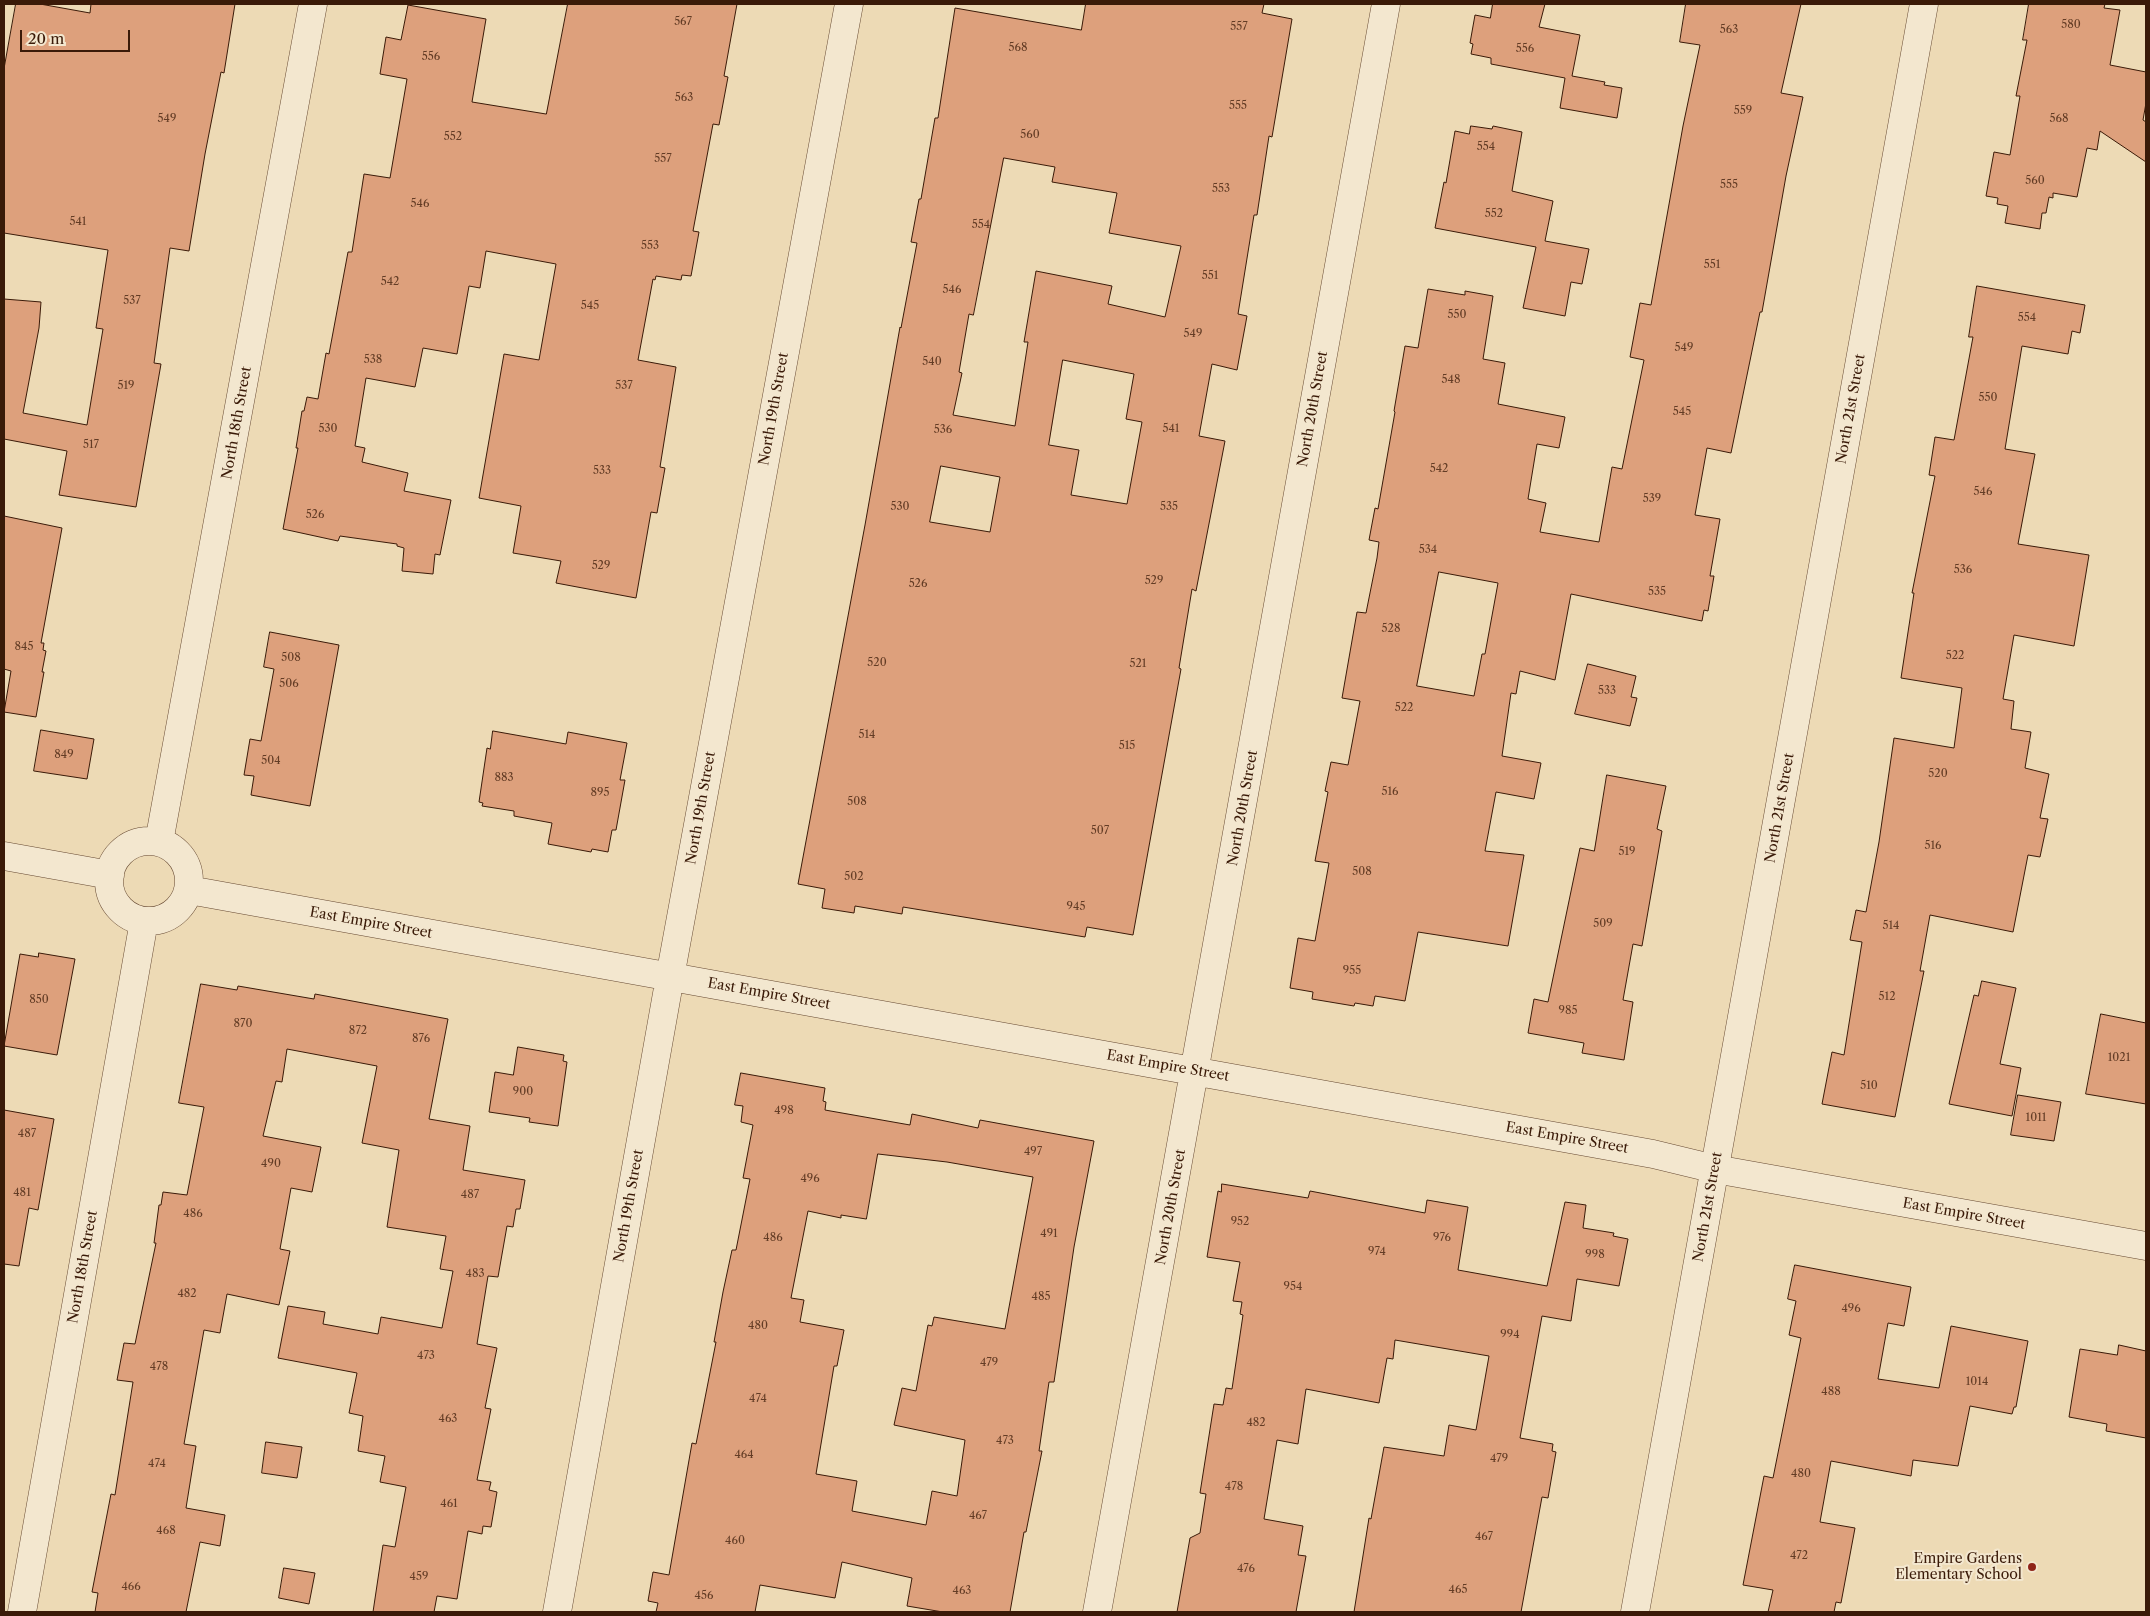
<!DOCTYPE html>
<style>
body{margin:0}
#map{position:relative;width:2150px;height:1616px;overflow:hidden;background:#eddab5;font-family:"Libre Caslon Text",serif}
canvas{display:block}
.frame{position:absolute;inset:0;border:5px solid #3a1a08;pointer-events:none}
.scale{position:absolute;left:20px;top:30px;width:110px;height:22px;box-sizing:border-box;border:2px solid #3a1a08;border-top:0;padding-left:6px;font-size:15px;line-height:18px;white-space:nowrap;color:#3a1a08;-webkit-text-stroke:4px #f3e7cf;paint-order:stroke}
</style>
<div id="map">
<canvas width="2150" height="1616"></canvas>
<div class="frame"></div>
<div class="scale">20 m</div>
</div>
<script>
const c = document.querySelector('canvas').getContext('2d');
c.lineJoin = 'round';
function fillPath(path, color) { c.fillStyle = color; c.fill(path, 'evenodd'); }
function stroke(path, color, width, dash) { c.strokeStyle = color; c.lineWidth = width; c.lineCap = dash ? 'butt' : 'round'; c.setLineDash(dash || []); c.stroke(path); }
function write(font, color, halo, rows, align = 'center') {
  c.font = font + ' "Libre Caslon Text",serif'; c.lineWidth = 4; c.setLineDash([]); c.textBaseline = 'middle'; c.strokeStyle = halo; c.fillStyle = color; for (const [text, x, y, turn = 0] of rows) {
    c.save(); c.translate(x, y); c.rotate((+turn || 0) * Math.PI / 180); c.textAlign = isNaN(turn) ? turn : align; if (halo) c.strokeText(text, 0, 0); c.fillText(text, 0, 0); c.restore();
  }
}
const building = new Path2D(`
 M 16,4 L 40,4 L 90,13 L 91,4 L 235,4 L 224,73 L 221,72 L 205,154 L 189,251 L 170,248 L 154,363 L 161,364 L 136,507 L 59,495 L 67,451 L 4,439 L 4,299 L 41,302 L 39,328 L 23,413 L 87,425 L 103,329 L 96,328 L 108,250 L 4,233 L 4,69 Z
 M 568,4 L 737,4 L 724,76 L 728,77 L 719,125 L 713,124 L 693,231 L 699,232 L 691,276 L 682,275 L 681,280 L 656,276 L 655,280 L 653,279 L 638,360 L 676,367 L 660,467 L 665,468 L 657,513 L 651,512 L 636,598 L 556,583 L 561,561 L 513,553 L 521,506 L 479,498 L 504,354 L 539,360 L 556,264 L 486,251 L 480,288 L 469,286 L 457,354 L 423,348 L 415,387 L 366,378 L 355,446 L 365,448 L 362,462 L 408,473 L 404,491 L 451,500 L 440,555 L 435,554 L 433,574 L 402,571 L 404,548 L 397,546 L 397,544 L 340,536 L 338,541 L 283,529 L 298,448 L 296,448 L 302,411 L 304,411 L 307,397 L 318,399 L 326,353 L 329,354 L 348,252 L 352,252 L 364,174 L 390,178 L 407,79 L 380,74 L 386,37 L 401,40 L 408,5 L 486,19 L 472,102 L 546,114 Z
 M 1086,4 L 1264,4 L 1262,13 L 1292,19 L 1272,137 L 1269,136 L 1257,215 L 1254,215 L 1238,314 L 1247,316 L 1237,370 L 1212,364 L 1199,436 L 1225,441 L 1196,591 L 1192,589 L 1179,668 L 1181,669 L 1133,935 L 1087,927 L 1085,937 L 903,907 L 902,914 L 855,906 L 854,913 L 822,908 L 825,889 L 798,884 L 865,525 L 900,327 L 901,328 L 917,243 L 911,242 L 919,199 L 921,199 L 935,118 L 938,118 L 955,8 L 1081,30 ZM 1004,158 L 1055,167 L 1052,182 L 1117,193 L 1109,233 L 1181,246 L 1165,317 L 1108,304 L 1112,286 L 1036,271 L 1024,342 L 1028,342 L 1015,426 L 953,415 L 962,373 L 959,372 L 969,314 L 973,315 ZM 1063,360 L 1134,374 L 1126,419 L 1142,422 L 1127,504 L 1071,495 L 1079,450 L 1049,445 ZM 941,466 L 1000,477 L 990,532 L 930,522 Z
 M 1493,4 L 1545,4 L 1539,27 L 1580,35 L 1572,76 L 1605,82 L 1604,85 L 1622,88 L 1617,118 L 1560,108 L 1565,78 L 1491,64 L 1491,58 L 1471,54 L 1473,44 L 1470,43 L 1475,15 L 1490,18 Z
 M 1686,4 L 1801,4 L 1781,93 L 1803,97 L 1786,176 L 1762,312 L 1760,312 L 1731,453 L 1707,448 L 1695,515 L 1720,519 L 1710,576 L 1714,576 L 1708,611 L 1704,610 L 1702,621 L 1571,594 L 1555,680 L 1520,671 L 1516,694 L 1511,693 L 1502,756 L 1541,763 L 1534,799 L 1496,792 L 1485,851 L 1524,855 L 1508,946 L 1418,932 L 1405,1001 L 1375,996 L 1373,1006 L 1355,1003 L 1354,1006 L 1312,999 L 1313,992 L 1290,988 L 1298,938 L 1315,941 L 1329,863 L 1315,861 L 1328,792 L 1325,791 L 1331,762 L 1348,765 L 1360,701 L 1342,698 L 1357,612 L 1366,613 L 1377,558 L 1379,542 L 1369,540 L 1375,508 L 1378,509 L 1395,412 L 1394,411 L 1405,346 L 1418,348 L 1428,289 L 1465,295 L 1465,291 L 1493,296 L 1483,359 L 1505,363 L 1498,404 L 1565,417 L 1559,448 L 1537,444 L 1528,499 L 1546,503 L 1540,532 L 1599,542 L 1612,467 L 1622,469 L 1644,360 L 1630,357 L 1640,303 L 1651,305 L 1683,126 L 1700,45 L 1680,42 ZM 1439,572 L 1498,583 L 1485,654 L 1482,654 L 1474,696 L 1417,686 Z
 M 2029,4 L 2105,4 L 2104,8 L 2120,10 L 2110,65 L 2146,72 L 2146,103 L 2143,120 L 2146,122 L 2146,162 L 2100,131 L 2097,150 L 2087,148 L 2077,197 L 2053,193 L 2053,198 L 2049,197 L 2046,213 L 2042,213 L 2040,229 L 2005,223 L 2008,206 L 1997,204 L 1998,198 L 1986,196 L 1994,152 L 2010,155 L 2020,96 L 2016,96 L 2027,40 L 2023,40 Z
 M 1471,126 L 1492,129 L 1493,126 L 1522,132 L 1512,191 L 1553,201 L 1545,241 L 1589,249 L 1582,284 L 1571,282 L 1565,316 L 1523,308 L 1536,247 L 1435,228 L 1444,182 L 1446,183 L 1455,131 L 1469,134 Z
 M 1977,286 L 2085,305 L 2080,333 L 2072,331 L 2068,354 L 2022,346 L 2005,449 L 2035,454 L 2018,544 L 2089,555 L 2074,646 L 2014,635 L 2003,699 L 2014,701 L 2011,729 L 2031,732 L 2025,768 L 2049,774 L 2040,818 L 2048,819 L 2040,857 L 2028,855 L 2013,932 L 1930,915 L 1920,971 L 1924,971 L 1895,1117 L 1822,1104 L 1832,1052 L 1844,1055 L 1862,942 L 1850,940 L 1856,910 L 1866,912 L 1879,842 L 1894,738 L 1954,748 L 1962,688 L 1901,678 L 1914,593 L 1912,593 L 1935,476 L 1929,475 L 1935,437 L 1954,440 L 1973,337 L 1969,337 Z
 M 4,516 L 62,528 L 41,643 L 44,643 L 43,650 L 46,651 L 42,672 L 44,672 L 36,717 L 4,712 L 11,671 L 4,669 Z
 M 270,632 L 339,645 L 310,806 L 251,795 L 254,776 L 244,775 L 250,739 L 261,741 L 274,669 L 264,667 Z
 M 1588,664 L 1636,676 L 1631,697 L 1637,698 L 1630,726 L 1575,714 Z
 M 41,730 L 94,739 L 87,779 L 34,771 Z
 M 493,731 L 566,744 L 568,732 L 627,743 L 620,780 L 625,780 L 616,830 L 612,830 L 608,852 L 592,849 L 591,852 L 548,844 L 552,823 L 514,816 L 514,811 L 482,806 L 483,803 L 479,802 L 487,748 L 490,749 Z
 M 1607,775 L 1666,786 L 1657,829 L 1662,831 L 1642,946 L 1633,944 L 1623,1000 L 1633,1002 L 1624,1060 L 1582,1053 L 1584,1043 L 1528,1033 L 1534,999 L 1548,1002 L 1580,848 L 1594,851 Z
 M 39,953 L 75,959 L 57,1055 L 4,1046 L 20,954 L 38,957 Z
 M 1982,981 L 2016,988 L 2000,1064 L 2021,1068 L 2012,1116 L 1949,1104 L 1974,995 L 1978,996 Z
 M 201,984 L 237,990 L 238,986 L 314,999 L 315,994 L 448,1019 L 429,1119 L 470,1126 L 463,1170 L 525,1180 L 520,1209 L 516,1209 L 513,1227 L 507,1226 L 498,1277 L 488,1276 L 477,1344 L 497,1348 L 485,1408 L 491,1409 L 477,1480 L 491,1482 L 489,1490 L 497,1492 L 491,1527 L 483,1526 L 482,1534 L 468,1531 L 457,1599 L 437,1596 L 434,1612 L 373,1612 L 383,1545 L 395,1547 L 406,1487 L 380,1482 L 385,1456 L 358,1451 L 363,1416 L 349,1413 L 357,1373 L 278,1358 L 288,1306 L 325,1312 L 323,1324 L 378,1334 L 381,1317 L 442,1328 L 453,1271 L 440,1269 L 446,1236 L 387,1227 L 399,1150 L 362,1143 L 377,1066 L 287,1049 L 282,1082 L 276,1081 L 263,1136 L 321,1147 L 312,1192 L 291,1188 L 280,1249 L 290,1251 L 279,1305 L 227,1294 L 220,1333 L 204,1330 L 184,1444 L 196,1446 L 186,1508 L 225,1515 L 220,1546 L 200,1542 L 186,1612 L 95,1612 L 98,1593 L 92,1592 L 111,1494 L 115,1495 L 133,1382 L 117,1380 L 124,1343 L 135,1344 L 156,1243 L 154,1243 L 159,1205 L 161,1205 L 163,1192 L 187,1195 L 204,1107 L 179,1103 Z
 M 2101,1014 L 2146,1023 L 2146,1104 L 2086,1094 Z
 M 518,1047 L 564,1055 L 563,1061 L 567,1062 L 558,1126 L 529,1122 L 530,1118 L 489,1112 L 495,1072 L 513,1075 Z
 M 741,1073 L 825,1088 L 823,1101 L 826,1102 L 825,1110 L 910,1125 L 912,1114 L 978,1128 L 980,1120 L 1094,1141 L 1074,1247 L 1054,1382 L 1049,1382 L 1039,1451 L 1042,1451 L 1026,1532 L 1024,1532 L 1010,1612 L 943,1612 L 907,1606 L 912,1578 L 842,1562 L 835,1598 L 760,1585 L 755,1612 L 656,1612 L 658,1603 L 648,1601 L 653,1572 L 669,1575 L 692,1443 L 696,1444 L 716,1342 L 714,1342 L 723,1292 L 732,1250 L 736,1250 L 750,1179 L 743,1178 L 753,1125 L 741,1122 L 743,1106 L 735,1105 ZM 878,1154 L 947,1162 L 1033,1177 L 1005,1329 L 934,1317 L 932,1326 L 928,1325 L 916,1391 L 902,1388 L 894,1425 L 965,1440 L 957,1496 L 932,1491 L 926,1525 L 852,1511 L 857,1481 L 816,1474 L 834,1366 L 837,1366 L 844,1330 L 800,1322 L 804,1300 L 791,1298 L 808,1211 L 841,1218 L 841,1215 L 866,1219 Z
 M 2018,1095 L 2061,1102 L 2054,1141 L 2011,1135 Z
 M 4,1110 L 54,1119 L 38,1210 L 29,1208 L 19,1266 L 4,1264 Z
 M 1222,1184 L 1308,1198 L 1310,1191 L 1425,1213 L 1427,1200 L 1468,1207 L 1458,1270 L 1547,1286 L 1565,1202 L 1586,1205 L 1583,1228 L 1614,1233 L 1613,1236 L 1628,1239 L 1619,1286 L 1577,1279 L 1571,1321 L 1542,1316 L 1520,1438 L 1553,1444 L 1552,1451 L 1556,1452 L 1548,1498 L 1542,1497 L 1521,1612 L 1354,1612 L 1369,1518 L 1371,1519 L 1384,1447 L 1444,1456 L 1449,1425 L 1476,1430 L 1489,1356 L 1395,1340 L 1393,1359 L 1387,1358 L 1379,1403 L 1306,1389 L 1298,1444 L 1277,1440 L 1264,1519 L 1303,1526 L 1298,1555 L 1306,1556 L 1296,1612 L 1177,1612 L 1190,1538 L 1200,1533 L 1206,1494 L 1200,1493 L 1214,1404 L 1223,1405 L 1226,1388 L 1232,1389 L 1243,1315 L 1240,1314 L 1242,1302 L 1233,1301 L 1240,1262 L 1207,1257 L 1218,1191 L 1221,1192 Z
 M 1795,1265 L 1911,1287 L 1904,1326 L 1888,1323 L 1878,1379 L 1939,1388 L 1951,1326 L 2028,1341 L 2016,1407 L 2014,1407 L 2012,1414 L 1970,1406 L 1958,1466 L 1913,1460 L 1911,1476 L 1831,1461 L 1820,1522 L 1855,1528 L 1841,1603 L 1836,1602 L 1834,1612 L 1768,1612 L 1773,1590 L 1743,1585 L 1764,1476 L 1773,1478 L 1801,1338 L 1789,1335 L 1796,1301 L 1788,1299 Z
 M 2119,1345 L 2146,1351 L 2146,1438 L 2106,1431 L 2107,1424 L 2069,1417 L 2080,1349 L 2117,1355 Z
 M 266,1442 L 302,1447 L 297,1478 L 262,1473 Z
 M 284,1568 L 315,1573 L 309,1604 L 279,1598 Z`);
fillPath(building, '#dda07c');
stroke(building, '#3a1a08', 1);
const minor = new Path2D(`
 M109 881a40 40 0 1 1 80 0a40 40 0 1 1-80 0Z
 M 159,842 L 313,4
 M 4,856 L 110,875
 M 189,890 L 1653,1154 L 1715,1169 L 2146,1246
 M 22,1612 L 144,921
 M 557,1612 L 670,977 L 849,4
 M 1097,1612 L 1386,4
 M 1635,1612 L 1924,4`);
stroke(minor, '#674a33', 29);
stroke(minor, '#f3e7cf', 28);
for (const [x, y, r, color] of [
 [2032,1567,5,"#8f2418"]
]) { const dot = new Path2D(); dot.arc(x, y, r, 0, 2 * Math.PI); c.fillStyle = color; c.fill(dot); stroke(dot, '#f3e7cf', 2); }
write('11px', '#633c25', null, [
 ["567",683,22],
 ["580",2071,25],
 ["557",1239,27],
 ["563",1729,30],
 ["568",1018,48],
 ["556",1525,49],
 ["556",431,57],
 ["563",684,98],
 ["555",1238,106],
 ["559",1743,111],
 ["549",167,119],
 ["568",2059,119],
 ["560",1030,135],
 ["552",453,137],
 ["554",1486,147],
 ["557",663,159],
 ["560",2035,181],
 ["555",1729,185],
 ["553",1221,189],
 ["546",420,204],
 ["552",1494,214],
 ["541",78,222],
 ["554",981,225],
 ["553",650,246],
 ["551",1712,265],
 ["551",1210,276],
 ["542",390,282],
 ["546",952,290],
 ["537",132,301],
 ["545",590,306],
 ["550",1457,315],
 ["554",2027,318],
 ["549",1193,334],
 ["549",1684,348],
 ["538",373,360],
 ["540",932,362],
 ["548",1451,380],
 ["519",126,386],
 ["537",624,386],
 ["550",1988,398],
 ["545",1682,412],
 ["530",328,429],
 ["541",1171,429],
 ["536",943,430],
 ["517",91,445],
 ["542",1439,469],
 ["533",602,471],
 ["546",1983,492],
 ["539",1652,499],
 ["530",900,507],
 ["535",1169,507],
 ["526",315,515],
 ["534",1428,550],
 ["529",601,566],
 ["536",1963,570],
 ["529",1154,581],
 ["526",918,584],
 ["535",1657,592],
 ["528",1391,629],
 ["845",24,647],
 ["522",1955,656],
 ["508",291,658],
 ["520",877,663],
 ["521",1138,664],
 ["506",289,684],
 ["533",1607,691],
 ["522",1404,708],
 ["514",867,735],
 ["515",1127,746],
 ["849",64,755],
 ["504",271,761],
 ["520",1938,774],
 ["883",504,778],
 ["516",1390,792],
 ["895",600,793],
 ["508",857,802],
 ["507",1100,831],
 ["516",1933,846],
 ["519",1627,852],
 ["508",1362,872],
 ["502",854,877],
 ["945",1076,907],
 ["509",1603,924],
 ["514",1891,926],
 ["955",1352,971],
 ["512",1887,997],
 ["850",39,1000],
 ["985",1568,1011],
 ["870",243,1024],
 ["872",358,1031],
 ["876",421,1039],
 ["1021",2119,1058],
 ["510",1869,1086],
 ["900",523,1092],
 ["498",784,1111],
 ["1011",2036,1118],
 ["487",27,1134],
 ["497",1033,1152],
 ["490",271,1164],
 ["496",810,1179],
 ["481",22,1193],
 ["487",470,1195],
 ["486",193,1214],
 ["952",1240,1222],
 ["491",1049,1234],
 ["486",773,1238],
 ["976",1442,1238],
 ["974",1377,1252],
 ["998",1595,1255],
 ["483",475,1274],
 ["954",1293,1287],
 ["482",187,1294],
 ["485",1041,1297],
 ["496",1851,1309],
 ["480",758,1326],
 ["994",1510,1335],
 ["473",426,1356],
 ["479",989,1363],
 ["478",159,1367],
 ["1014",1977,1382],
 ["488",1831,1392],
 ["474",758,1399],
 ["463",448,1419],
 ["482",1256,1423],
 ["473",1005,1441],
 ["464",744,1455],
 ["479",1499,1459],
 ["474",157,1464],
 ["480",1801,1474],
 ["478",1234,1487],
 ["461",449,1504],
 ["467",978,1516],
 ["468",166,1531],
 ["467",1484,1537],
 ["460",735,1541],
 ["472",1799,1556],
 ["476",1246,1569],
 ["459",419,1577],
 ["466",131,1587],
 ["465",1458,1590],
 ["463",962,1591],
 ["456",704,1596]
]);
write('14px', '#3a1a08', '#f3e7cf', [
 ["North 19th Street",774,409,-80],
 ["North 20th Street",1313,409,-80],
 ["North 21st Street",1851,409,-80],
 ["North 18th Street",237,423,-80],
 ["North 19th Street",701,808,-80],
 ["North 20th Street",1243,808,-80],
 ["North 21st Street",1780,808,-80],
 ["East Empire Street",371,923,10],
 ["East Empire Street",769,994,10],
 ["East Empire Street",1168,1066,10],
 ["East Empire Street",1567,1138,10],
 ["North 19th Street",629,1206,-80],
 ["North 20th Street",1171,1207,-80],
 ["North 21st Street",1708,1207,-80],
 ["East Empire Street",1964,1214,10],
 ["North 18th Street",83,1267,-80]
]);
write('14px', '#3a1a08', '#f3e7cf', [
 ["Empire Gardens",2022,1559],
 ["Elementary School",2022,1575]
], 'right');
</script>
